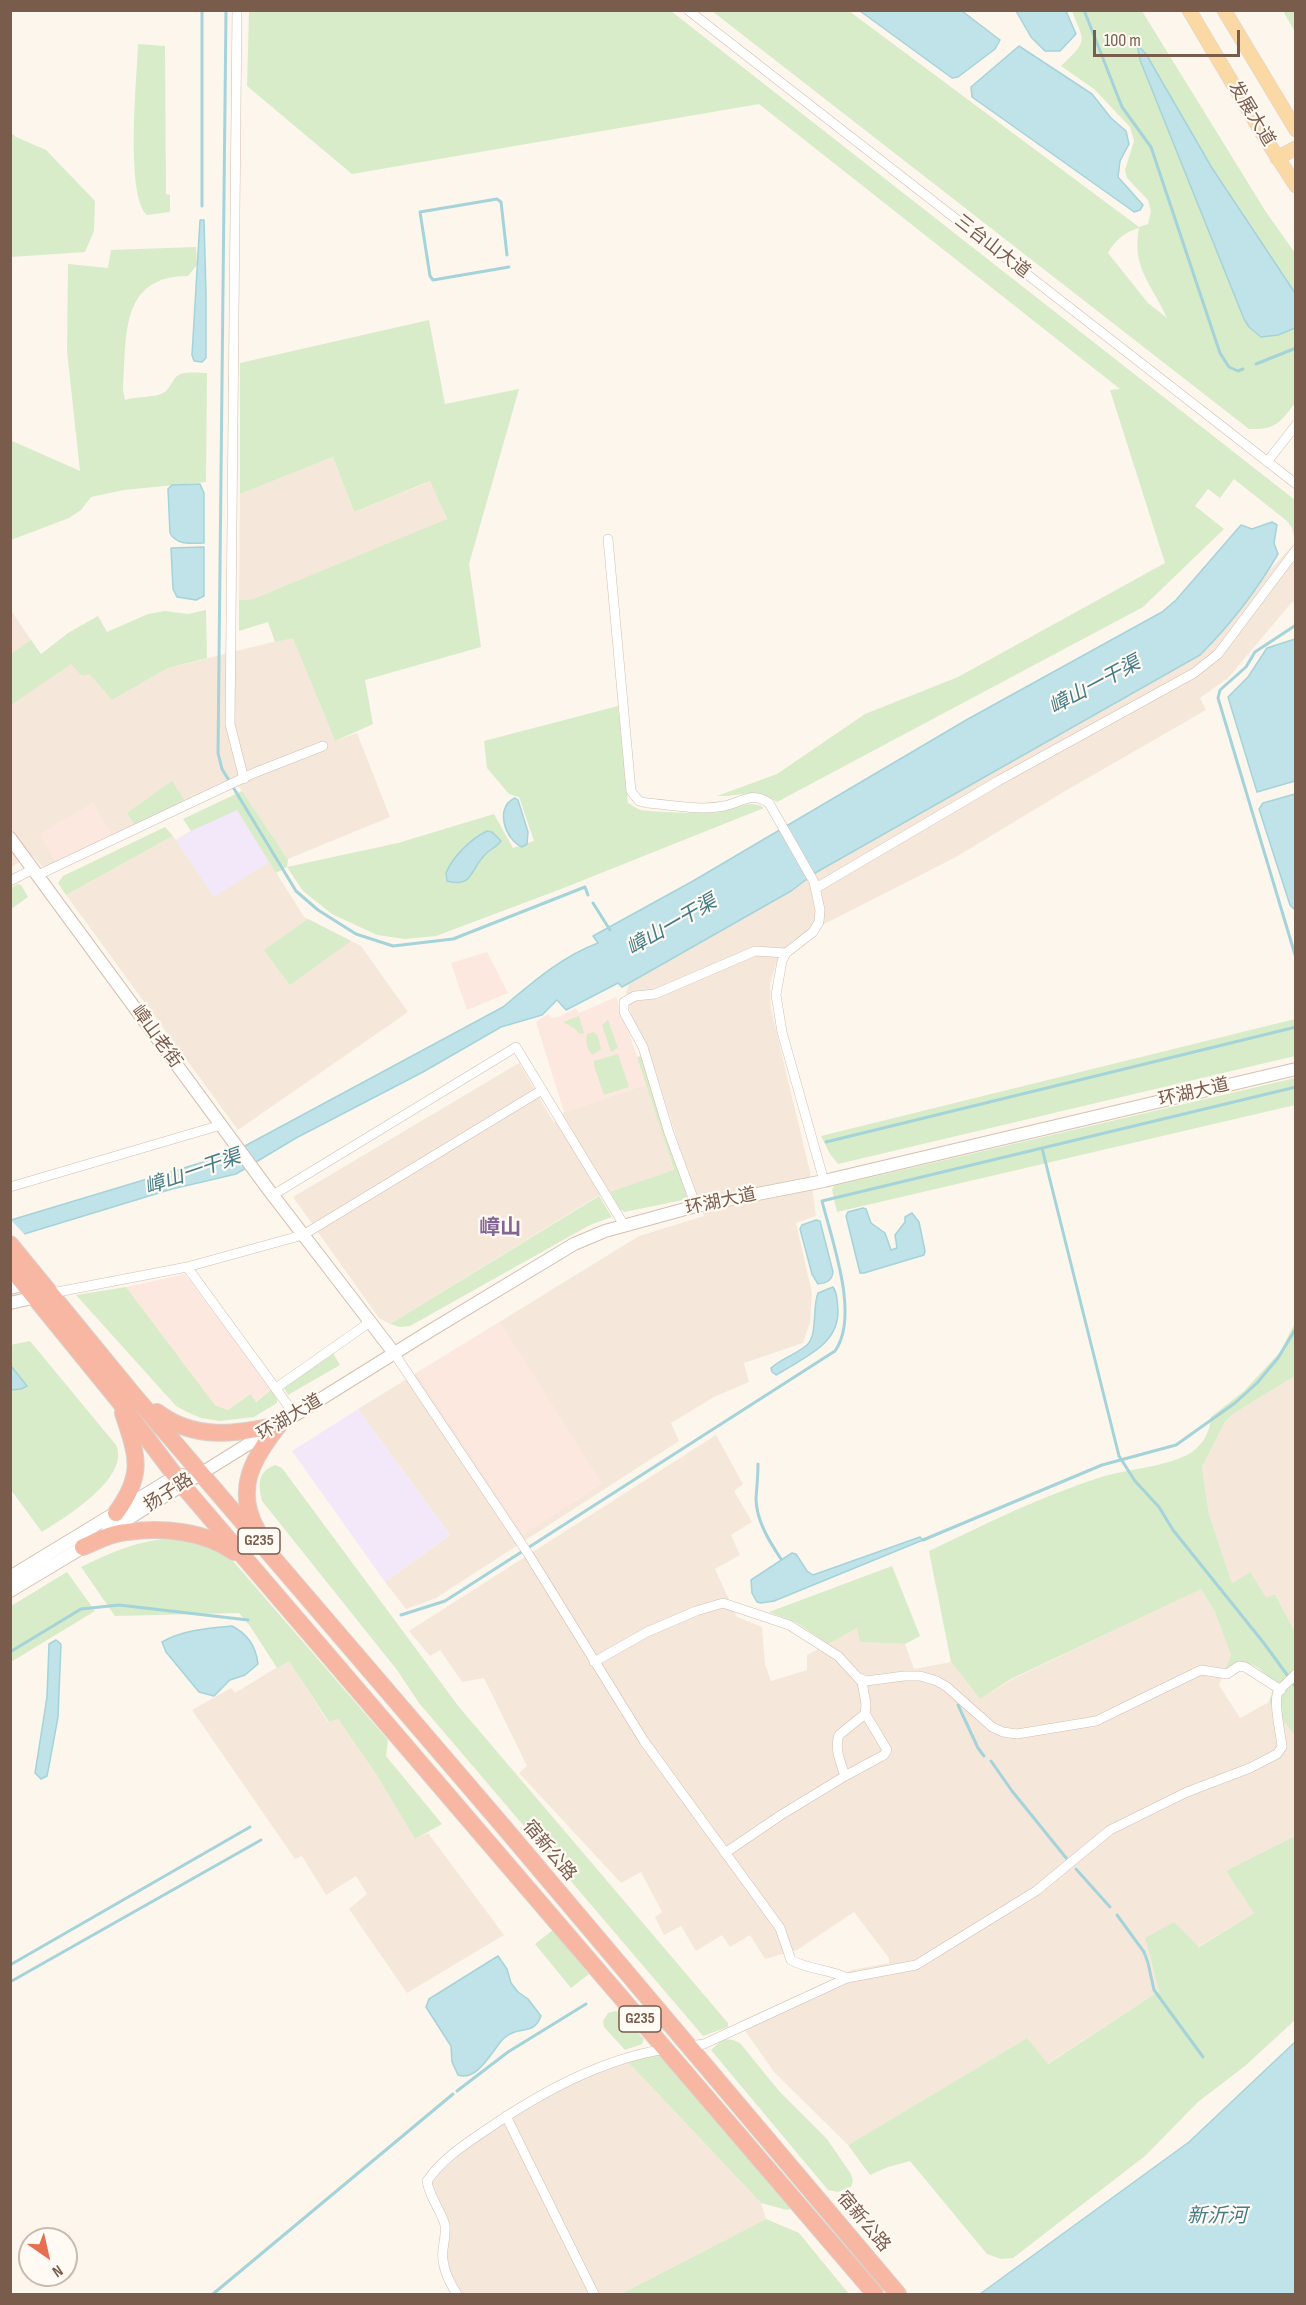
<!DOCTYPE html>
<meta charset="utf-8">
<style>
body{margin:0}
#map{position:relative;width:1306px;height:2305px;overflow:hidden;background:#fdf6ec;font-family:"Sofia Sans Condensed",sans-serif}
canvas{display:block}
.frame{position:absolute;inset:0;border:12px solid #7a5c4d;pointer-events:none}
.north{position:absolute;left:18px;top:2227px;width:60px;height:60px;box-sizing:border-box;background:#fffaf3;border:2px solid #cabbb1;border-radius:50%;rotate:146deg;font-size:16px;font-weight:700;line-height:24px;text-align:center;color:#7a5c4d}
.north::after{content:'';display:block;margin:auto;width:21px;height:27px;background:#e76f51;clip-path:polygon(50% 0,100% 100%,50% 72%,0 100%)}
.scale{position:absolute;left:1093px;top:30px;width:147px;height:27px;box-sizing:border-box;border:3px solid #7a5c4d;border-top:0;padding-left:8px;font-size:18px;line-height:21px;white-space:nowrap;color:#7a5c4d;-webkit-text-stroke:4px #fffaf3;paint-order:stroke}
</style>
<div id="map">
<canvas width="1306" height="2305"></canvas>
<div class="frame"></div>
<div class="north">N</div>
<div class="scale">100 m</div>
</div>
<script>
const c = document.querySelector('canvas').getContext('2d');
c.lineJoin = 'round';
function fillPath(path, color) { c.fillStyle = color; c.fill(path, 'evenodd'); }
function stroke(path, color, width, dash) { c.strokeStyle = color; c.lineWidth = width; c.lineCap = dash ? 'butt' : 'round'; c.setLineDash(dash || []); c.stroke(path); }
function write(font, color, halo, rows, align = 'center') {
  c.font = font + ' "Sofia Sans Condensed","Noto Sans SC",sans-serif'; c.lineWidth = 4.5; c.setLineDash([]); c.textBaseline = 'middle'; c.strokeStyle = halo; c.fillStyle = color; for (const [text, x, y, turn = 0] of rows) {
    c.save(); c.translate(x, y); c.rotate((+turn || 0) * Math.PI / 180); c.textAlign = isNaN(turn) ? turn : align; if (halo) c.strokeText(text, 0, 0); c.fillText(text, 0, 0); c.restore();
  }
}
fillPath(new Path2D(`
 M 333,457 L 354,512 L 431,481 L 447,520 L 253,599 L 239,600 L 240,494 Z
 M 1295,543 L 1295,604 L 1292,602 L 1228,678 L 1200,698 L 1206,710 L 1067,790 L 956,857 L 793,940 L 776,964 L 770,984 L 771,1009 L 810,1172 L 816,1216 L 796,1223 L 812,1293 L 810,1322 L 803,1343 L 744,1363 L 749,1382 L 714,1397 L 671,1423 L 679,1441 L 436,1598 L 406,1609 L 385,1582 L 450,1535 L 358,1409 L 639,1236 L 704,1216 L 677,1139 L 650,1054 L 631,1015 L 626,993 L 629,983 L 791,891 L 815,873 L 1229,622 L 1266,574 Z
 M 10,609 L 54,674 L 71,663 L 89,674 L 112,700 L 168,668 L 293,637 L 335,741 L 357,733 L 390,817 L 288,859 L 233,778 L 44,869 L 32,855 L 11,867 Z
 M 237,810 L 304,917 L 361,946 L 408,1012 L 238,1130 L 66,895 L 173,836 L 176,840 L 195,828 Z
 M 519,1063 L 554,1123 L 564,1112 L 647,1084 L 674,1171 L 596,1197 L 390,1324 L 379,1318 L 293,1197 Z
 M 1295,1376 L 1295,1632 L 1275,1594 L 1266,1599 L 1252,1573 L 1232,1583 L 1209,1514 L 1202,1467 L 1225,1422 L 1233,1414 Z
 M 716,1435 L 743,1484 L 734,1491 L 752,1522 L 731,1535 L 740,1555 L 715,1569 L 737,1617 L 762,1627 L 765,1664 L 771,1681 L 807,1670 L 807,1655 L 857,1628 L 861,1642 L 905,1644 L 914,1669 L 951,1662 L 980,1699 L 1011,1680 L 1201,1588 L 1215,1612 L 1231,1655 L 1219,1685 L 1240,1718 L 1269,1702 L 1295,1736 L 1295,1836 L 1227,1871 L 1254,1913 L 1198,1947 L 1145,1938 L 1159,1991 L 1047,2064 L 1027,2038 L 848,2145 L 774,2072 L 739,2022 L 852,1970 L 889,1963 L 889,1958 L 854,1912 L 797,1950 L 765,1959 L 750,1935 L 730,1947 L 722,1935 L 696,1951 L 681,1926 L 664,1935 L 655,1917 L 662,1912 L 641,1872 L 621,1883 L 519,1773 L 527,1766 L 484,1678 L 462,1682 L 440,1650 L 430,1656 L 409,1631 Z
 M 289,1660 L 328,1722 L 338,1719 L 376,1774 L 415,1839 L 428,1833 L 504,1935 L 407,1993 L 349,1909 L 367,1894 L 356,1876 L 326,1895 L 302,1856 L 295,1859 L 192,1710 L 231,1688 L 235,1693 Z
 M 628,2062 L 761,2203 L 766,2219 L 621,2294 L 462,2294 L 451,2273 L 446,2253 L 451,2227 L 430,2186 L 433,2177 L 448,2162 L 495,2127 L 554,2092 L 619,2063 Z`), '#f5e8da');
fillPath(new Path2D(`
 M 93,803 L 111,834 L 57,864 L 40,834 Z
 M 487,952 L 508,993 L 467,1010 L 451,963 Z
 M 616,997 L 647,1084 L 564,1112 L 536,1022 L 548,1014 L 552,1018 L 558,1017 L 576,1008 L 579,1013 Z
 M 185,1274 L 271,1390 L 255,1402 L 249,1394 L 228,1410 L 215,1405 L 126,1287 Z
 M 500,1322 L 602,1484 L 523,1535 L 416,1373 Z`), '#fde8e0');
fillPath(new Path2D(`
 M 237,810 L 269,862 L 214,897 L 176,841 L 195,828 Z
 M 358,1409 L 450,1535 L 385,1582 L 292,1451 Z`), '#f3e8fa');
fillPath(new Path2D(`
 M 249,11 L 671,11 L 1295,500 L 1295,541 L 1292,528 L 1287,521 L 1234,479 L 1220,498 L 1208,489 L 1195,506 L 1224,529 L 1143,607 L 777,802 C 755,786 741,797 717,796 L 777,774 L 865,714 L 958,677 L 1165,563 L 1110,390 L 1120,389 L 759,104 L 352,174 L 247,86 Z
 M 712,11 L 849,11 L 1139,227 L 1148,224 L 1151,211 L 1148,200 L 1127,178 L 1125,170 L 1134,141 L 1130,127 L 1094,89 L 1061,66 C 1088,40 1085,44 1072,11 L 1142,11 L 1266,212 L 1295,253 L 1295,403 C 1280,423 1275,430 1249,429 ZM 1139,228 C 1131,268 1153,286 1167,318 L 1148,303 L 1108,253 C 1115,240 1125,232 1139,228 Z
 M 1283,11 L 1295,11 L 1295,32 Z
 M 138,44 L 165,46 L 166,194 L 170,195 L 170,212 L 147,215 C 125,195 137,77 138,44 Z
 M 11,133 L 16,137 L 46,150 L 95,201 L 94,231 L 85,252 L 11,257 Z
 M 196,247 L 197,265 L 188,276 C 118,276 127,339 123,390 L 125,400 C 137,396 154,398 163,393 C 169,390 171,383 175,378 C 181,370 198,373 207,373 L 206,482 L 124,490 L 91,497 L 81,510 L 69,518 L 11,540 L 10,440 L 80,471 L 67,351 L 68,264 L 108,268 L 111,250 Z
 M 429,320 L 445,404 L 519,389 L 469,564 L 481,647 L 365,680 L 373,724 L 335,741 L 293,638 L 275,642 L 268,622 L 239,631 L 239,600 L 253,599 L 447,519 L 430,481 L 354,512 L 333,457 L 240,494 L 240,363 Z
 M 206,610 L 207,658 L 168,668 L 112,700 L 89,674 L 82,676 L 71,664 L 11,705 L 11,654 L 31,640 L 41,654 L 68,633 L 98,616 L 107,632 L 148,614 L 165,611 L 188,614 Z
 M 618,706 L 628,803 C 632,805 637,809 641,810 C 652,812 706,814 718,812 C 733,810 750,798 764,808 L 561,889 L 436,936 L 405,939 L 377,935 L 332,914 L 303,891 L 287,867 L 276,873 L 237,810 L 191,831 L 183,819 L 242,791 L 288,859 L 287,867 L 398,843 L 494,814 L 513,848 L 534,841 L 519,797 L 509,794 L 487,768 L 484,741 Z
 M 172,781 L 185,801 L 135,825 L 127,813 Z
 M 165,827 L 173,836 L 66,895 L 58,883 L 63,876 Z
 M 17,884 L 21,885 L 28,897 L 11,909 L 11,888 Z
 M 308,919 L 351,941 L 290,985 L 264,950 Z
 M 579,1016 L 584,1033 L 580,1034 L 574,1028 L 563,1022 Z
 M 1295,1019 L 1295,1056 L 838,1164 L 830,1154 L 821,1136 Z
 M 608,1020 L 618,1048 L 611,1052 L 602,1025 Z
 M 594,1032 L 598,1036 L 601,1049 L 593,1055 C 587,1051 585,1041 587,1034 Z
 M 618,1054 L 629,1087 L 604,1095 L 594,1066 L 594,1061 Z
 M 642,1056 L 687,1197 L 683,1200 L 624,1212 L 620,1209 L 610,1192 L 674,1170 L 637,1057 Z
 M 1295,1078 L 1295,1105 L 837,1212 L 832,1190 L 834,1186 Z
 M 599,1196 L 612,1217 L 590,1225 L 410,1326 L 400,1327 L 390,1324 Z
 M 126,1287 L 215,1405 L 228,1410 L 250,1394 L 256,1402 L 271,1390 L 277,1399 L 277,1403 L 254,1417 L 220,1421 L 201,1418 L 187,1412 L 176,1406 L 76,1295 Z
 M 1295,1323 L 1295,1376 L 1233,1414 L 1225,1422 L 1202,1467 L 1209,1514 L 1232,1583 L 1251,1572 L 1266,1598 L 1275,1594 L 1295,1632 L 1295,1736 L 1269,1702 L 1275,1683 C 1253,1664 1255,1659 1225,1669 L 1231,1655 L 1215,1612 L 1201,1589 L 1011,1679 L 980,1699 L 951,1662 L 929,1551 C 985,1524 1040,1497 1098,1478 C 1125,1469 1169,1467 1192,1452 C 1204,1443 1210,1432 1211,1417 L 1244,1391 L 1280,1352 Z
 M 30,1341 L 116,1445 C 131,1478 64,1518 42,1532 L 11,1490 L 10,1345 Z
 M 333,1353 L 340,1365 L 288,1395 L 284,1388 Z
 M 275,1465 L 282,1468 L 459,1707 L 728,2023 L 728,2027 L 703,2036 L 419,1703 L 397,1670 L 262,1501 C 258,1485 257,1472 275,1465 Z
 M 178,1538 L 224,1552 L 233,1561 L 388,1740 L 386,1756 L 442,1824 L 415,1839 L 376,1774 L 338,1719 L 329,1722 L 289,1661 L 277,1668 L 250,1626 L 239,1613 L 115,1616 L 81,1567 C 114,1551 141,1539 178,1538 Z
 M 892,1566 L 920,1636 L 905,1644 L 860,1642 L 857,1628 L 828,1644 L 797,1623 L 769,1612 Z
 M 67,1572 L 95,1611 L 11,1662 L 11,1606 Z
 M 1295,1836 L 1295,2020 L 1245,2066 L 1198,2102 L 1145,2156 L 1013,2258 L 1001,2259 L 987,2254 L 910,2161 L 888,2167 L 870,2175 L 848,2145 L 1027,2038 L 1048,2064 L 1159,1991 L 1145,1938 L 1174,1922 L 1199,1947 L 1254,1913 L 1226,1871 Z
 M 553,1930 L 589,1974 L 571,1988 L 535,1944 Z
 M 615,2011 L 621,2013 L 644,2039 L 642,2044 L 625,2050 L 604,2027 L 603,2021 L 608,2013 Z
 M 723,2039 L 733,2040 L 740,2043 L 779,2091 L 827,2139 L 851,2174 L 853,2181 L 851,2187 L 838,2192 L 828,2190 L 711,2050 Z
 M 656,2055 L 662,2055 L 794,2208 L 787,2210 L 761,2203 L 628,2062 Z
 M 766,2219 L 799,2233 L 849,2294 L 621,2294 Z`), '#d8ecc9');
const water = new Path2D(`
 M 860,11 L 962,11 L 1000,40 L 995,49 L 958,77 L 952,78 Z
 M 1016,11 L 1066,11 L 1076,34 L 1060,51 L 1045,51 L 1031,37 Z
 M 1137,44 L 1146,54 L 1212,168 L 1295,293 L 1295,328 L 1278,335 L 1261,337 L 1249,327 L 1244,319 L 1140,60 Z
 M 1019,46 L 1092,94 L 1111,118 L 1126,131 L 1129,144 L 1120,161 L 1118,177 L 1143,205 L 1140,210 L 1134,212 L 1130,209 L 972,97 L 971,87 Z
 M 200,220 L 204,220 L 206,294 L 206,358 L 202,362 L 194,361 L 192,355 Z
 M 200,484 L 204,493 L 204,543 C 191,543 177,546 170,533 L 168,489 L 172,485 Z
 M 1272,522 L 1277,525 L 1274,543 L 1278,554 C 1257,590 1230,625 1200,655 L 815,873 L 791,891 L 622,987 L 618,983 L 566,1010 L 557,1000 L 542,1015 L 501,1027 L 423,1072 L 296,1138 L 236,1174 L 172,1189 L 11,1238 L 11,1220 L 230,1154 L 503,1007 C 533,982 561,957 598,943 L 593,936 L 693,881 L 968,719 L 1162,612 L 1176,600 L 1241,525 L 1252,529 Z
 M 204,547 L 204,596 L 196,600 L 177,597 L 173,589 L 171,548 Z
 M 1295,639 L 1295,781 L 1257,792 L 1228,697 L 1248,677 L 1267,648 Z
 M 1295,794 L 1296,909 L 1295,910 L 1290,905 L 1259,809 L 1263,803 Z
 M 515,798 L 518,800 L 528,832 L 527,844 L 522,847 C 505,840 494,807 515,798 Z
 M 487,831 L 492,832 L 501,841 C 496,848 488,850 483,857 C 470,871 472,888 447,881 L 446,873 C 453,856 471,839 487,831 Z
 M 863,1208 L 866,1209 L 871,1223 L 885,1233 L 891,1250 L 897,1248 L 895,1235 L 905,1222 L 905,1217 L 912,1213 L 919,1222 L 925,1251 L 924,1255 L 864,1273 L 860,1273 L 846,1216 L 848,1212 Z
 M 816,1220 L 820,1221 L 833,1272 C 832,1281 826,1283 818,1284 L 812,1274 L 800,1229 L 802,1225 Z
 M 833,1287 C 838,1294 837,1302 838,1310 C 839,1343 807,1356 783,1371 L 776,1375 L 772,1372 L 771,1368 C 782,1358 797,1354 807,1345 C 818,1335 812,1307 818,1293 Z
 M 10,1366 L 11,1366 L 27,1386 L 21,1389 L 11,1390 Z
 M 920,1537 L 923,1540 L 774,1601 L 761,1603 L 757,1602 L 752,1593 L 751,1580 L 792,1553 L 796,1554 L 807,1571 L 813,1575 Z
 M 232,1626 C 248,1634 256,1646 258,1664 L 245,1675 L 230,1680 L 214,1696 L 199,1692 L 166,1652 L 162,1642 C 182,1630 209,1628 232,1626 Z
 M 56,1640 L 61,1644 L 58,1717 L 48,1771 L 47,1776 L 41,1779 L 35,1773 L 47,1697 L 49,1644 Z
 M 498,1956 L 507,1969 L 511,1983 L 518,1992 L 528,1999 L 541,2016 C 533,2037 519,2024 503,2039 C 492,2051 477,2082 458,2075 L 452,2062 L 451,2046 L 426,2007 L 429,1999 Z
 M 1295,2042 L 1295,2294 L 980,2294 L 1189,2142 Z`);
fillPath(water, '#bfe3e8');
stroke(water, '#a5d3da', 1.5);
fillPath(new Path2D(`
 M 10,1219 L 25,1235 L 10,1241 Z`), '#fdf6ec');
stroke(new Path2D(`
 M 202,10 L 202,206
 M 226,10 L 218,753 L 222,769 L 296,891 L 318,910 L 356,934 L 393,946 L 453,939 L 585,887 L 588,895
 M 1084,10 L 1122,107 L 1151,147 L 1220,353 L 1229,367 L 1238,371 L 1243,369
 M 507,255 L 501,202 L 497,199 L 420,212 L 430,276 L 433,280 L 509,267
 M 1256,364 L 1296,348
 M 1296,625 L 1255,652 L 1246,667 L 1220,690 L 1218,698 L 1296,958
 M 593,903 L 610,930
 M 826,1142 L 1296,1027
 M 1042,1148 L 1119,1456 L 1135,1481 L 1159,1507 L 1173,1530 L 1263,1642 L 1296,1687
 M 758,1464 C 758,1475 757,1486 756,1498 C 756,1520 769,1541 781,1559
 M 923,1540 L 1102,1465 L 1176,1445 L 1235,1403 L 1257,1383 L 1278,1358 L 1296,1328
 M 401,1615 L 445,1601 L 835,1351 C 860,1316 832,1241 822,1201 L 1296,1087
 M 10,1652 L 81,1609 L 119,1605 L 248,1620
 M 958,1705 L 978,1748 L 984,1756
 M 991,1761 L 1012,1791 L 1067,1859
 M 1076,1869 L 1110,1907
 M 1117,1915 L 1144,1952 L 1148,1963 L 1154,1990 L 1203,2057
 M 10,1965 L 250,1827
 M 10,1982 L 261,1840
 M 457,2091 L 508,2052 L 586,2004
 M 213,2294 L 453,2094`), '#a5d3da', 3);
const street = new Path2D(`
 M 237,10 L 230,724 L 244,779
 M 688,10 L 1296,484
 M 1267,462 L 1296,425
 M 608,539 L 631,791 L 639,801 L 647,803 C 672,805 700,811 724,806 C 743,802 751,791 769,803 L 814,882 L 820,910 L 819,922 L 813,932 L 786,953 L 782,961 L 776,995 L 782,1032 L 824,1181
 M 38,875 L 254,773 L 323,746
 M 10,881 L 33,869
 M 816,888 L 998,781 L 1194,673 L 1218,654 L 1296,550
 M 10,1187 L 221,1125
 M 273,1195 L 516,1047 L 624,1225
 M 696,1206 L 669,1133 L 643,1047 L 624,1012 L 624,1002 L 635,996 L 655,994 L 755,951 L 786,953
 M 187,1267 L 295,1415
 M 52,1293 L 187,1267 L 303,1235 L 542,1090
 M 394,1353 L 529,1555 L 644,1741 L 780,1928 L 791,1960 C 809,1970 829,1969 847,1978
 M 276,1388 L 370,1322
 M 594,1662 L 647,1632 L 696,1611 L 723,1603 L 789,1625 L 838,1656 L 862,1682 L 866,1704 L 865,1714 L 839,1735 C 834,1749 841,1763 845,1776 L 781,1815 L 725,1853
 M 859,1678 L 866,1681 L 904,1676 L 920,1676 L 937,1681 L 947,1687 L 992,1727 L 1003,1732 L 1017,1734 L 1096,1721 L 1201,1670 L 1227,1674 L 1239,1666 L 1245,1667 L 1281,1690
 M 845,1776 L 884,1755 L 887,1750 L 865,1713
 M 689,2046 L 704,2044 L 847,1978 L 916,1965 L 1036,1891 L 1110,1830 L 1187,1792 L 1250,1768 L 1277,1754 L 1282,1747 C 1281,1735 1273,1701 1278,1692 C 1282,1686 1291,1680 1296,1674
 M 506,2116 L 594,2294
 M 457,2294 C 449,2282 441,2265 443,2249 C 444,2242 446,2233 445,2225 C 441,2210 429,2197 427,2181 C 442,2159 464,2145 486,2130 C 540,2093 601,2059 666,2049`);
const secondary = new Path2D(`
 M 10,838 L 268,1189 L 394,1353
 M 10,1288 L 30,1283
 M 10,1303 L 41,1296
 M 107,1532 L 430,1331 L 574,1244 L 605,1231 L 696,1206 L 824,1181 L 1296,1069
 M 10,1577 L 176,1476 L 182,1475
 M 10,1591 L 90,1543`);
const primary = new Path2D(`
 M 1189,10 L 1265,138 L 1296,186
 M 1224,10 L 1296,130
 M 1277,158 L 1296,148`);
const highway = new Path2D(`
 M 10,1244 L 132,1393 L 503,1826 L 898,2294
 M 10,1267 L 119,1401 L 183,1486 L 875,2294
 M 157,1412 C 195,1441 236,1434 279,1425
 M 116,1513 C 145,1473 137,1456 123,1413
 M 257,1530 C 234,1489 253,1458 279,1425
 M 83,1547 C 97,1541 111,1533 127,1532 C 162,1527 205,1531 234,1552`);
stroke(street, '#d1beb0', 10);
stroke(secondary, '#d6c0b0', 14);
stroke(primary, '#dad1cd', 15);
stroke(highway, '#dad1cd', 18);
stroke(street, '#fff', 9);
stroke(secondary, '#fff', 12);
stroke(primary, '#fbd9a5', 14);
stroke(highway, '#f7b7a3', 16);
for (const [x, y, w] of [
 [259,1541,42],
 [640,2019,42]
]) { const box = new Path2D(); box.roundRect(x - w / 2, y - 13, w, 26, 4.5); c.fillStyle = '#fffaf3'; c.fill(box); stroke(box, '#7a5c4d', 1.5); }
write('bold 16px', '#7a5c4d', null, [
 ["G235",259,1541],
 ["G235",640,2019]
]);
write('18px', '#7a5c4d', '#fffaf3', [
 ["发展大道",1251,114,59],
 ["三台山大道",992,247,38],
 ["嶂山老街",156,1037,54],
 ["环湖大道",1194,1093,-13],
 ["环湖大道",721,1202,-12],
 ["环湖大道",290,1418,-31],
 ["扬子路",169,1493,-33],
 ["宿新公路",549,1851,50],
 ["宿新公路",863,2222,50]
]);
write('italic 20px', '#437c86', '#fffaf3', [
 ["嶂山一干渠",1095,686,-28],
 ["嶂山一干渠",672,926,-30],
 ["嶂山一干渠",193,1173,-19],
 ["新沂河",1217,2217]
]);
write('bold 21px', '#846695', '#fffaf3', [
 ["嶂山",500,1229]
]);
</script>
